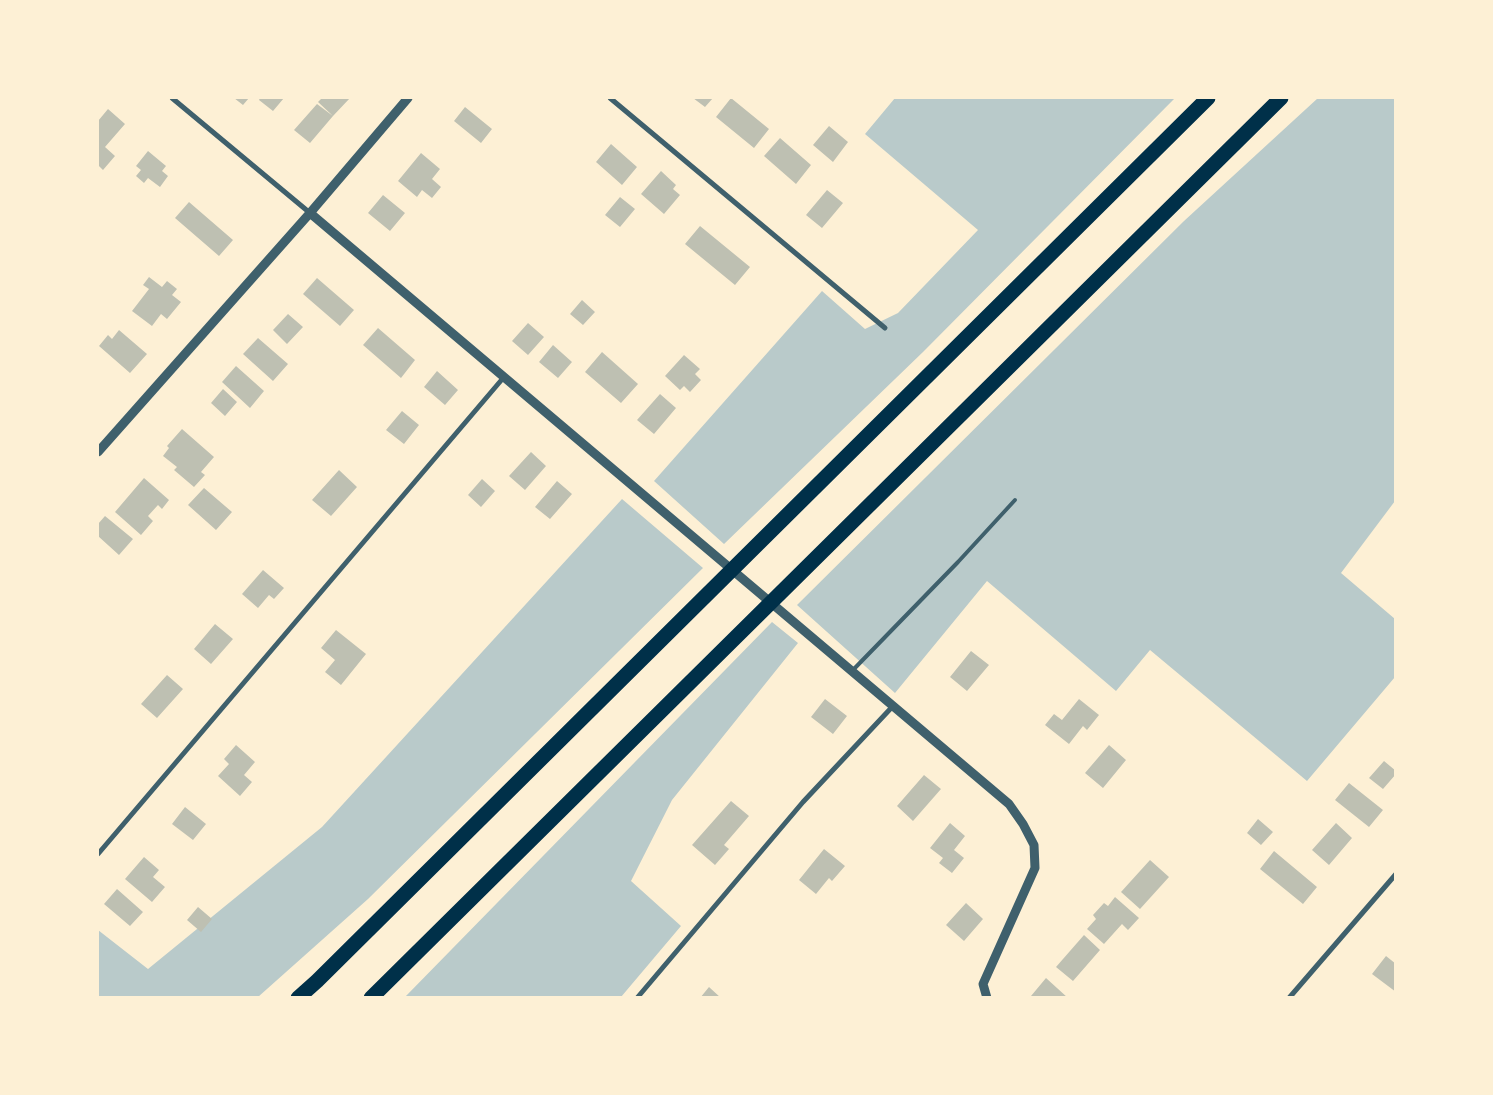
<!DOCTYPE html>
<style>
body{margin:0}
#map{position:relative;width:1493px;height:1095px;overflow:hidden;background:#fdf0d5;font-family:"Roboto Condensed",sans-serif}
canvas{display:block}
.frame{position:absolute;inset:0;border:99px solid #fdf0d5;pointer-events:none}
</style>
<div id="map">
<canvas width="1493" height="1095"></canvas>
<div class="frame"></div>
</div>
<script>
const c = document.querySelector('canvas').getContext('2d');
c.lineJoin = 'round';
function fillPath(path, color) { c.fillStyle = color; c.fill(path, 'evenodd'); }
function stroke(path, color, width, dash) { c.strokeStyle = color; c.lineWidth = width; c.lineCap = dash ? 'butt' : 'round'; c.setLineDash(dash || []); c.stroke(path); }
fillPath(new Path2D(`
 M 895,98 L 1175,98 L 923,352 L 724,544 L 654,481 L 822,291 L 865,329 L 898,313 L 978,230 L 865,134 Z
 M 1318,98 L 1395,98 L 1395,501 L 1341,573 L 1395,619 L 1395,677 L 1307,781 L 1150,650 L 1116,691 L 987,581 L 895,693 L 797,605 L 1184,221 Z
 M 622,499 L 703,568 L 368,899 L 258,997 L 98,997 L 98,930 L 148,969 L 322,827 Z
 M 772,622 L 798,643 L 672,800 L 631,881 L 681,926 L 621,997 L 405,997 Z`), '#b9caca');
fillPath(new Path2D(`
 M 234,98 L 249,98 L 243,105 Z
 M 260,98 L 284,98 L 273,111 L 259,100 Z
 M 322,98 L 350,98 L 333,116 L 318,102 Z
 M 693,98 L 713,98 L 705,107 Z
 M 731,98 L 769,129 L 754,148 L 716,117 Z
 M 317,104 L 333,116 L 310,143 L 294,130 Z
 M 465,107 L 492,129 L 481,143 L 454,121 Z
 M 108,109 L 125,124 L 105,147 L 115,156 L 103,170 L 98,165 L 98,121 Z
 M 829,126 L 848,142 L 833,162 L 813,145 Z
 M 780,138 L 811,165 L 796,184 L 764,156 Z
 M 611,144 L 637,167 L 622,185 L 596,162 Z
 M 148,151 L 166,166 L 162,171 L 168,176 L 160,187 L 148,178 L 144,183 L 136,176 L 141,170 L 136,166 Z
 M 421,153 L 440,169 L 432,179 L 441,187 L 432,198 L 422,190 L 417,197 L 398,181 Z
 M 661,171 L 676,185 L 673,189 L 680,195 L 664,214 L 641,194 Z
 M 827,190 L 843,203 L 822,228 L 806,215 Z
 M 383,195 L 405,213 L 390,231 L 368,213 Z
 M 620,197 L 635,209 L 620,227 L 605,215 Z
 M 189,202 L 233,240 L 219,256 L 175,218 Z
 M 700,226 L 750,267 L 735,285 L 685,244 Z
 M 149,277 L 162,287 L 167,281 L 177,289 L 172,295 L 181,302 L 167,319 L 161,314 L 152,326 L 132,311 L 149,289 L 143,285 Z
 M 317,278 L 354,310 L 340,326 L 303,294 Z
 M 582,300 L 595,312 L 583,325 L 570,314 Z
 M 288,314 L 303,327 L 287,344 L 273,330 Z
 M 528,323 L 544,337 L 528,355 L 512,341 Z
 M 378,328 L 415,360 L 401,378 L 363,345 Z
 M 119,330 L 147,354 L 130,373 L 99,346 L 108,335 L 112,339 Z
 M 258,338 L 288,364 L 273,381 L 243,354 Z
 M 553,345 L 572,362 L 558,378 L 539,362 Z
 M 602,352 L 638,384 L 621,403 L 585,372 Z
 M 684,355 L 700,369 L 695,374 L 701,380 L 690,392 L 684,386 L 680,390 L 665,376 Z
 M 236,366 L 264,391 L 250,408 L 222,382 Z
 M 437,371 L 458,390 L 445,405 L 424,387 Z
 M 223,389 L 237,402 L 225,416 L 211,403 Z
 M 660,394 L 676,408 L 654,434 L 637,420 Z
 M 402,411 L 419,425 L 404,444 L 386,430 Z
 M 182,429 L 214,457 L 201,472 L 205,475 L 194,487 L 174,470 L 177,467 L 163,456 L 169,448 L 167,446 Z
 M 531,452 L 546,466 L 525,490 L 509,476 Z
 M 339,470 L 357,487 L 331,516 L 312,500 Z
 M 144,478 L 169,500 L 162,509 L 158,505 L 148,516 L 153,521 L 141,535 L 115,512 Z
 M 482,479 L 495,491 L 481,507 L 468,495 Z
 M 557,481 L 572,494 L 550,519 L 535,507 Z
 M 204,488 L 232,512 L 216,530 L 188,505 Z
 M 105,516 L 133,539 L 119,555 L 98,536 L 98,524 Z
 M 263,570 L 284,588 L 274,599 L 269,595 L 258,608 L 242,594 Z
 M 215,624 L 233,639 L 211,664 L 194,649 Z
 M 336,630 L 366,654 L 341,685 L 325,672 L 335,660 L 321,648 Z
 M 971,651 L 989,665 L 967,691 L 950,677 Z
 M 167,675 L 183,689 L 157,718 L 141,704 Z
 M 825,699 L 847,716 L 833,734 L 811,717 Z
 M 1079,699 L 1099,715 L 1087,730 L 1083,726 L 1069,744 L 1045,725 L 1054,714 L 1062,720 Z
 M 236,745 L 255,762 L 244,775 L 252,782 L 240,796 L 218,776 L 229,764 L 224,759 Z
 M 1109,745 L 1126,760 L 1103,788 L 1085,773 Z
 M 1384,761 L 1396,771 L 1396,774 L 1383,789 L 1369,778 Z
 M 924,775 L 941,789 L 913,821 L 897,806 Z
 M 1349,783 L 1383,810 L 1369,827 L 1335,800 Z
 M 731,801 L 749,816 L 724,845 L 729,849 L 715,865 L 692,845 Z
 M 185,807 L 206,824 L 193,840 L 172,824 Z
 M 1258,819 L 1273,832 L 1261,845 L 1247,833 Z
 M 950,823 L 965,836 L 954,850 L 964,858 L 952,873 L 939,863 L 943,858 L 930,848 Z
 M 1336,823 L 1352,838 L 1329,865 L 1312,850 Z
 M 824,849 L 845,866 L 832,881 L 829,878 L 816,894 L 799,880 Z
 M 1274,851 L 1317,887 L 1303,904 L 1260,869 Z
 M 144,857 L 159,870 L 153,877 L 165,887 L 152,902 L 125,879 Z
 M 1150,860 L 1169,877 L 1140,909 L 1121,892 Z
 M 117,889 L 143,912 L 130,926 L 104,904 Z
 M 1115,897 L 1139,918 L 1128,930 L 1122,924 L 1104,944 L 1087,929 L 1096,919 L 1093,915 L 1104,903 L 1108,906 Z
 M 966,903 L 983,919 L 964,941 L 946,925 Z
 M 198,907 L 212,919 L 201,932 L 187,920 Z
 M 1084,935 L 1100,950 L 1073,981 L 1056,967 Z
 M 1386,956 L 1396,964 L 1396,992 L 1372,974 Z
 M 1046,978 L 1068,998 L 1032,998 L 1031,996 Z
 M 709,987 L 721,998 L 700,998 Z`), '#bec0b2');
stroke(new Path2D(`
 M 852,671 L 958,562 L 1015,500`), '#3f606c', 4);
stroke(new Path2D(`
 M 172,98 L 310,213
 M 610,98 L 885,328
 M 98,854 L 504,377
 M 637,998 L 803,802 L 893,706
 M 1289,998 L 1396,874`), '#3f606c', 5);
stroke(new Path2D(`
 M 310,213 L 1009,804 L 1023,824 L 1034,845 L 1035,868 L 983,984 L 987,998
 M 98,452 L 310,213 L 408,98`), '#3f606c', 9);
stroke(new Path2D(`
 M 298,998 L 317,981 L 1208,98
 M 371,998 L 1281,98`), '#003049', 15);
</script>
